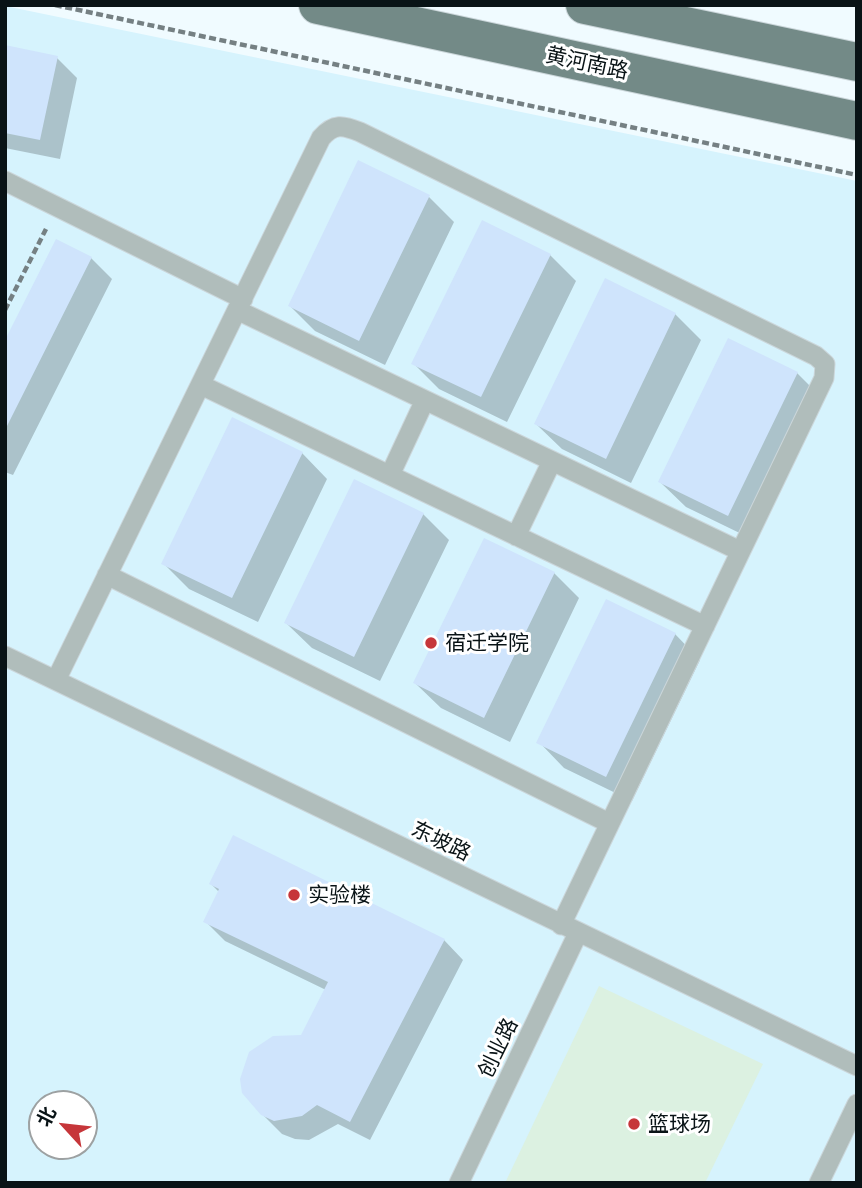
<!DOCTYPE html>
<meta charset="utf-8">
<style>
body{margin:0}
#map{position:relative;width:862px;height:1188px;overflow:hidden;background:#f0fbff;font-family:Commissioner,"Noto Sans SC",sans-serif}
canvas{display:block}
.frame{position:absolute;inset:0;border:7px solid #091316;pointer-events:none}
.north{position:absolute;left:28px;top:1090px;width:70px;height:70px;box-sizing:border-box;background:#fff;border:2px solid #9da1a2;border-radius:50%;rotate:297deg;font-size:19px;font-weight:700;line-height:28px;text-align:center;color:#091316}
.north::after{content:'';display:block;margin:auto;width:24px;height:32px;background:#c6363a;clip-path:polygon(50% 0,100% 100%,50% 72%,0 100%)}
</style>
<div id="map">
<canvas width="862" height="1188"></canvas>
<div class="frame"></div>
<div class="north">北</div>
</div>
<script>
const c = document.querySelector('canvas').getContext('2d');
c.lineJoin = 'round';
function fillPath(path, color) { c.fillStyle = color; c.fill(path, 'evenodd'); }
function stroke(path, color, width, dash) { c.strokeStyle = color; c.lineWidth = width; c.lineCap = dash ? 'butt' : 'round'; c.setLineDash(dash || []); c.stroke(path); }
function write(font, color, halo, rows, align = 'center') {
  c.font = font + ' Commissioner,"Noto Sans SC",sans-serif'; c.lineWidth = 6; c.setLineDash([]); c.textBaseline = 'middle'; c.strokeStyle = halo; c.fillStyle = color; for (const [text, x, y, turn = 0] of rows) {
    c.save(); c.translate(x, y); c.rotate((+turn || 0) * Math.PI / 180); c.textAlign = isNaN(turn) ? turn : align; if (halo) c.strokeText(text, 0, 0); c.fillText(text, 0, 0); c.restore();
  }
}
fillPath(new Path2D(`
 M 5,6 L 857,181 L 857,1183 L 5,1183 ZM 42,1104 L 84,1104 L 84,1146 L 42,1146 Z`), '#d6f3fd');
fillPath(new Path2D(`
 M 599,986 L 763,1064 L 705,1183 L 505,1183 Z`), '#dcf1e1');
fillPath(new Path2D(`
 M 5,47 L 57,58 L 77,78 L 60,159 L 5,148 Z
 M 428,196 L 454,222 L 385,365 L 315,331 L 290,306 Z
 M 550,255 L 576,281 L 507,422 L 439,389 L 414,364 Z
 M 91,258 L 112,279 L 13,475 L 5,472 L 5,344 Z
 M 675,314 L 701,340 L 631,483 L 562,449 L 536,424 Z
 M 797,373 L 823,399 L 754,540 L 686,507 L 660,482 Z
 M 302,453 L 327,479 L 258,622 L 189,589 L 163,563 Z
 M 423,514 L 449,540 L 380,681 L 312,648 L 286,623 Z
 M 554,573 L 579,598 L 510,742 L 441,708 L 415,683 Z
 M 675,634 L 700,660 L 632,801 L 564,768 L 539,742 Z
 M 211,884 L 444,940 L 463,960 L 370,1140 L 338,1124 L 309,1140 L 295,1139 L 282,1134 L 262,1114 L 326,990 L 225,941 L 205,921 L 219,892 Z`), '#0003');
fillPath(new Path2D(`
 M 5,45 L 58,56 L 40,140 L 5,133 Z
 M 358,160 L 430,195 L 359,341 L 288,306 Z
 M 482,220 L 551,254 L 481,397 L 411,364 Z
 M 56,239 L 92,257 L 5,430 L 5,340 Z
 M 605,278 L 676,313 L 606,459 L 534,424 Z
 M 728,338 L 798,372 L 728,516 L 658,482 Z
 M 232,417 L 303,452 L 232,598 L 161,564 Z
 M 354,479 L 424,513 L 354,657 L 284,623 Z
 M 484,538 L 555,572 L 484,718 L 413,683 Z
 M 606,599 L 676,633 L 606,777 L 536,743 Z
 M 233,835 L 445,939 L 350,1122 L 317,1105 L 302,1116 L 274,1121 L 261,1115 L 242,1093 L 240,1079 L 249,1052 L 273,1036 L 301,1035 L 328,982 L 203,922 L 219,889 L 209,884 Z`), '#cfe4fc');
const lane = new Path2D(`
 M 5,181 L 243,299
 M 237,310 L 740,551
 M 201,385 L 705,626
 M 390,475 L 425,400
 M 516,536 L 552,461
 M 107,575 L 609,823
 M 5,656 L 857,1066
 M 56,680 L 321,138 C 334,123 343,125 360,132 L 816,356 L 825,364 L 824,378 L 561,925
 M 459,1183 L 578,933
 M 819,1183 L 857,1104`);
const primary = new Path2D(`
 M 318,5 L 857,121
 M 585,5 L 857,62`);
stroke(lane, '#cbd6da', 21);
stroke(primary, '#cbd6da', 40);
stroke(new Path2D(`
 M 55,5 L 857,175
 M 5,310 L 46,229`), '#758083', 4.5, [7, 3.5]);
stroke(lane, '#b0bdbb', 19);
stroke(primary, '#738a87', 38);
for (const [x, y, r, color] of [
 [431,643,7,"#c6363a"],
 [294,895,7,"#c6363a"],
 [634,1124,7,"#c6363a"]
]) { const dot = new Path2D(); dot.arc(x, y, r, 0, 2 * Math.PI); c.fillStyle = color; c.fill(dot); stroke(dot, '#fff', 2.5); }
write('21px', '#091316', '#fff', [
 ["黄河南路",587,63,12],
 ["东坡路",441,841,26],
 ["创业路",498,1048,-64]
]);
write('21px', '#091316', '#fff', [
 ["宿迁学院",445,643],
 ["实验楼",308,895],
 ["篮球场",648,1124]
], 'left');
</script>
